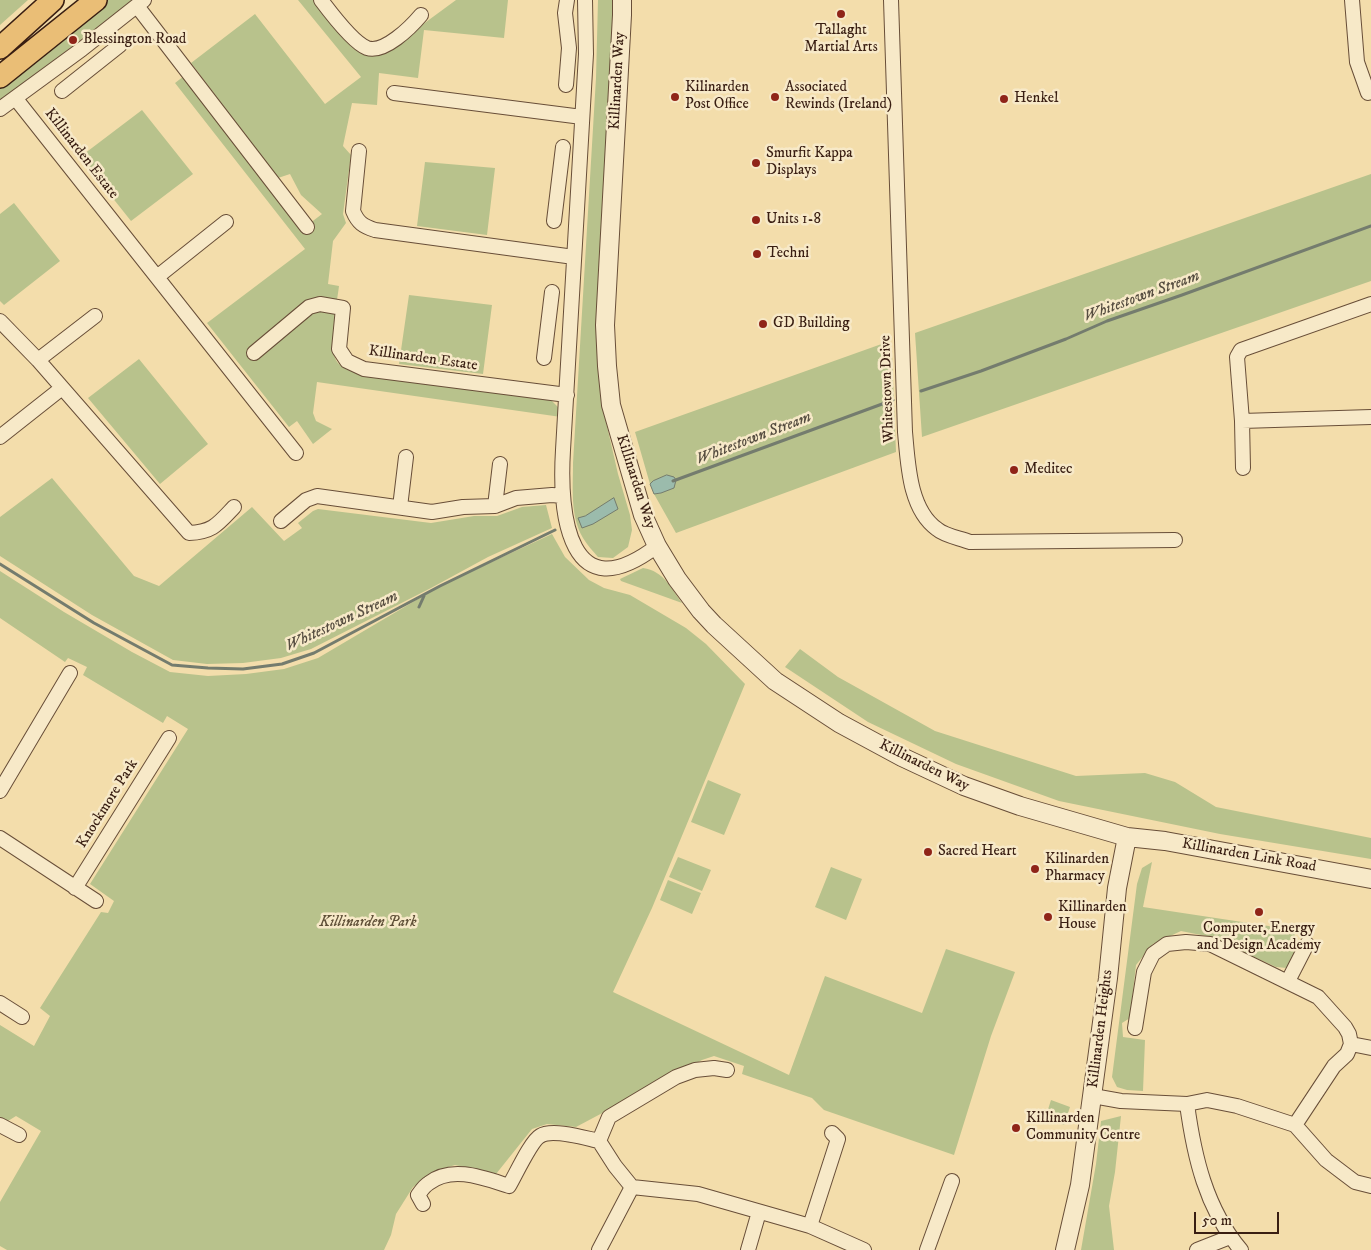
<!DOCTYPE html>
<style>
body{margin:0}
#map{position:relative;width:1371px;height:1250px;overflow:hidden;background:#f3ddab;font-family:"IM FELL DW Pica",serif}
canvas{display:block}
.scale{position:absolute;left:1194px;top:1212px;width:85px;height:22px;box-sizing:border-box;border:2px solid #391e12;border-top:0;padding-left:6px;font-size:15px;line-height:18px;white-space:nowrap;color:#391e12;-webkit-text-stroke:4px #f7e9c8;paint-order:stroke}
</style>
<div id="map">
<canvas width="1371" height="1250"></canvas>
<div class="scale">50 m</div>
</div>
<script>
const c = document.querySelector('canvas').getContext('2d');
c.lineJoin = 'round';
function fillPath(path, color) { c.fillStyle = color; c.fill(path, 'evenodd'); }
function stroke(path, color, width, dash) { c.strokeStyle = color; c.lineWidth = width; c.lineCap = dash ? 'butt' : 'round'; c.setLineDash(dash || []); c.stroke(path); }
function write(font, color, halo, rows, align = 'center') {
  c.font = font + ' "IM FELL DW Pica",serif'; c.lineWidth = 5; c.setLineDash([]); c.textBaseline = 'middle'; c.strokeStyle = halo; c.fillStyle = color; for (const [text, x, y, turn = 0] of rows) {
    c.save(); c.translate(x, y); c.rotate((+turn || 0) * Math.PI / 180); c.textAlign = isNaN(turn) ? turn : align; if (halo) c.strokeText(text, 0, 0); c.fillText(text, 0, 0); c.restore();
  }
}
fillPath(new Path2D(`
 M 0,0 L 28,0 L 0,25 Z
 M 95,0 L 134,0 L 0,101 L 0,67 Z
 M 298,0 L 316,0 L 358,51 L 364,54 L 381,55 L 456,0 L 508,0 L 504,38 L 424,30 L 418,78 L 379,73 L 377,105 L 352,103 L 343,146 L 351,155 L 343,214 L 346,223 L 333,241 L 328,284 L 339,286 C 337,303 327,350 338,363 C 343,369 354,372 362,375 L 542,398 L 552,401 L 562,411 L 561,417 L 317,382 L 313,413 L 316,421 L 332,429 L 313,444 L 297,421 L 289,427 L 207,323 L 305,249 L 175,83 L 184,76 L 305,227 L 322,214 L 301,195 L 290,174 L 278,178 L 191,63 L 255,14 L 325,104 L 361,77 Z
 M 598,0 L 619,0 L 598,326 L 601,400 L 618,474 L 630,515 L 632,530 L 628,547 L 613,558 L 598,557 C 593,551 587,545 583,538 C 570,516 573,488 573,463 L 596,78 Z
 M 142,110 L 193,174 L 131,221 L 80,157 Z
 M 425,162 L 495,168 L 487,235 L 417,226 Z
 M 1371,174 L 1371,281 L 922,437 L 915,333 Z
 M 14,203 L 60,261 L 4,305 L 0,301 L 0,214 Z
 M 409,295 L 492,305 L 483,374 L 399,364 Z
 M 890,341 L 892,354 L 896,452 L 676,533 L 654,494 L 661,493 L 653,483 L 650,484 L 635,432 Z
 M 139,359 L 208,444 L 160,484 L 88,398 Z
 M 52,478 L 134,576 L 159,586 L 252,507 L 284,541 L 302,528 L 298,523 L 313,511 L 318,509 L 431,523 L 474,516 L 497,516 L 522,507 L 546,505 L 552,528 L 488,557 L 431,588 L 311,649 L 281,658 L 243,663 L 207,664 L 173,660 L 92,615 L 0,556 L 0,517 Z
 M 552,534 L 565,557 L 589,580 L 604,588 L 630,595 L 686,628 L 706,644 L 745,684 L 652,908 L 613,992 L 789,1075 L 825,976 L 922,1013 L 946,949 L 1015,972 L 991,1036 L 954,1155 L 824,1110 L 812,1098 L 742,1074 L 744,1066 L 714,1056 L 702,1060 L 576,1127 L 547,1124 L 532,1129 L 496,1174 L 455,1165 L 439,1170 L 413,1187 L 396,1214 L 391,1235 L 384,1250 L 7,1250 L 0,1246 L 0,1202 L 41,1131 L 16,1116 L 8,1121 L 0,1117 L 0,1025 L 34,1046 L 50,1016 L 40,1008 L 101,912 L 108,913 L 114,901 L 90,884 L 188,729 L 167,716 L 163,723 L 83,675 L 87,667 L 68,658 L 65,662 L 0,618 L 0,571 L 64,612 L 132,652 L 170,672 L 208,676 L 246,674 L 284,669 L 318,658 L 440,586 Z
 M 643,568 C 664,571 671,588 682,603 L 621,581 L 620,579 Z
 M 800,649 L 838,677 L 935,731 L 1076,776 L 1145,773 L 1175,782 L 1216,807 L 1371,838 L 1371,859 L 1220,834 L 1059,801 L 956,764 L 868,722 L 785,667 Z
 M 708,780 L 741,794 L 724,835 L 691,822 Z
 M 678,857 L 711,870 L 702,891 L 669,877 Z
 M 1152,862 L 1143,907 L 1295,930 L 1294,955 L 1287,968 L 1276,967 L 1211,937 L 1181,931 L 1153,944 L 1136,965 L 1130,1018 L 1122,1023 L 1123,1037 L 1145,1040 L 1143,1091 L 1127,1090 L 1117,1087 L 1112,1077 L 1137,884 L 1142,868 Z
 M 831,867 L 862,879 L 846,920 L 815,907 Z
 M 668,880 L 701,893 L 692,914 L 660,900 Z
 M 1051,1100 L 1070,1107 L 1064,1125 L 1045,1119 Z
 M 1121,1116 L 1115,1172 L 1109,1206 L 1114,1250 L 1081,1250 L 1096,1164 L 1101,1121 Z`), '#b8c28c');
const water = new Path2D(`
 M 667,475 L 674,477 L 676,480 L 674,488 L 661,493 L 654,494 L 650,484 L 653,481 Z
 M 614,498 L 618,509 L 593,524 L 582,528 L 578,518 L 585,516 Z`);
fillPath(water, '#9bbbac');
stroke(water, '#747c6e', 1);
stroke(new Path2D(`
 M 921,391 L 981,371 L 1066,339 L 1107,321 L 1182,295 L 1371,226
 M 673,481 L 893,400
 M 0,564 L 94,623 L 172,665 L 208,668 L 243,669 L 282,664 L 314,653 L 440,586 L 555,530
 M 419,607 L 424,596`), '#747c6e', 3);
const minor = new Path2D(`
 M 321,0 C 330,12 354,43 367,48 C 384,54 411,27 421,15
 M 585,0 L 586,54 L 563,450 C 559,515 569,613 657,546
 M 891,0 L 905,432 C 908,463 909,509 937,529 C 945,536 960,538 970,542 L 1175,540
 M 1352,0 L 1357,62 L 1368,93
 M 137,6 L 307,227
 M 566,85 L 569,48 L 565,13 L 567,0
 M 62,91 L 120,45
 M 394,93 L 582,117
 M 16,99 L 296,453
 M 0,109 L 82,49 L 144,0
 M 359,151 L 353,211 C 358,223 363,226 375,230 L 574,257
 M 554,221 L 563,147
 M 157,277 L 226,222
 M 1371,304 L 1241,350 L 1237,357 L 1242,421 L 1371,417
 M 0,321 L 38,360 L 189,533 C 213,532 218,524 234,507
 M 254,353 L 309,307 L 320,304 L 343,308 L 339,349 L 347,361 L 364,369 L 567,395
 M 544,358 L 552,292
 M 38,360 L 95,316
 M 1242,421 L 1243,468
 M 0,437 L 62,388
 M 495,506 L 500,464
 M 400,507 L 406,457
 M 281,521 L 306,500 L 317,496 L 432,512 L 463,507 L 495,506 L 516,498 L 552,495 L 562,496
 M 0,791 L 70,673
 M 0,838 L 96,901
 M 75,888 L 169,738
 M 1288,981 L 1307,944
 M 0,1003 L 22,1017
 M 1135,1028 L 1144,972 L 1153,954 L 1167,944 L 1186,942 L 1210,944 L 1318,997 L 1345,1027 L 1349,1034 L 1351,1044 L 1347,1054 L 1334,1066 L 1295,1125
 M 1351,1044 L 1371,1048
 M 1093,1096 L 1121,1101 L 1187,1104 L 1207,1100 L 1237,1106 L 1295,1125 L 1326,1160 L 1355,1182 L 1371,1186
 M 1187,1104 C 1194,1156 1206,1209 1241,1250
 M 0,1125 L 19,1135
 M 599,1141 L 609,1117 L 676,1077 L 695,1070 L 714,1068 L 727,1070
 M 423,1204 L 418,1195 C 421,1191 424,1186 429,1183 C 452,1165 484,1178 509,1186 C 515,1176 531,1141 540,1136 C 552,1128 585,1138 599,1141 L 615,1166 L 632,1187 L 698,1194 L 810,1226 L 864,1250
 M 810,1226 L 838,1139 L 832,1133
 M 599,1250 L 632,1187
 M 748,1250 L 759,1212
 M 927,1250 L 952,1181
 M 1197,1250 L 1230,1237`);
const tertiary = new Path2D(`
 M 622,0 L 622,15 L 605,325 L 607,366 L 611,405 L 643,515 L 657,546 L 677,579 L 701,611 L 714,625 L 775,681 L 839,723 L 902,757 L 964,786 L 1020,806 L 1127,837 L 1165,841 L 1371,879
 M 1065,1250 L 1080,1185 L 1108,978 L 1117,888 L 1127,837`);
const primary = new Path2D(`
 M 0,48 L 53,0
 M 0,77 L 96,0`);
stroke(minor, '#684e38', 16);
stroke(tertiary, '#684e38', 20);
stroke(primary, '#391e12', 24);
stroke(minor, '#f7e9c8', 14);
stroke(tertiary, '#f7e9c8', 18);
stroke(primary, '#eabe76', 21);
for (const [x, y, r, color] of [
 [841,14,5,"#8f2418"],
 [73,40,5,"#8f2418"],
 [675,97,5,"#8f2418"],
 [775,97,5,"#8f2418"],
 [1004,99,5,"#8f2418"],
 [756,163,5,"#8f2418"],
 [756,220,5,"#8f2418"],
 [757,254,5,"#8f2418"],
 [763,324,5,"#8f2418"],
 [1014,470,5,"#8f2418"],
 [928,852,5,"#8f2418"],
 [1035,869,5,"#8f2418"],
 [1259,912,5,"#8f2418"],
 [1048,917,5,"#8f2418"],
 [1016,1128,5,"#8f2418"]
]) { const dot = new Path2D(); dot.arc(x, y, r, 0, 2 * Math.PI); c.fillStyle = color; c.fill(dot); stroke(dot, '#f7e9c8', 2); }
write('15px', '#391e12', '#f7e9c8', [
 ["Tallaght",841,31,"center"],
 ["Martial Arts",841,48,"center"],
 ["Blessington Road",83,40],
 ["Kilinarden",685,88],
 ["Post Office",685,105],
 ["Associated",785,88],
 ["Rewinds (Ireland)",785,105],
 ["Henkel",1014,99],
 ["Smurfit Kappa",766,154],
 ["Displays",766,171],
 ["Units 1-8",766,220],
 ["Techni",767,254],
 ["GD Building",773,324],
 ["Meditec",1024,470],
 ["Sacred Heart",938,852],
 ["Kilinarden",1045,860],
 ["Pharmacy",1045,877],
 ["Killinarden",1058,908],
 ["House",1058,925],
 ["Computer, Energy",1259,929,"center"],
 ["and Design Academy",1259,946,"center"],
 ["Killinarden",1026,1119],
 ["Community Centre",1026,1136]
], 'left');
write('15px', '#391e12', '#f7e9c8', [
 ["Killinarden Way",618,81,-87],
 ["Killinarden Estate",81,154,52],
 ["Killinarden Estate",423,359,8],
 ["Whitestown Drive",888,389,-92],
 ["Killinarden Way",635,482,72],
 ["Killinarden Way",924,766,26],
 ["Knockmore Park",108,804,-58],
 ["Killinarden Link Road",1249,856,10],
 ["Killinarden Heights",1101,1029,-83]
]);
write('italic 15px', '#5f4f37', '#f7e9c8', [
 ["Killinarden Park",368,923]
]);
write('italic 16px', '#564d40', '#f7e9c8', [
 ["Whitestown Stream",1142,297,-20],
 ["Whitestown Stream",754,439,-21],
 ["Whitestown Stream",342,622,-25]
]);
</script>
